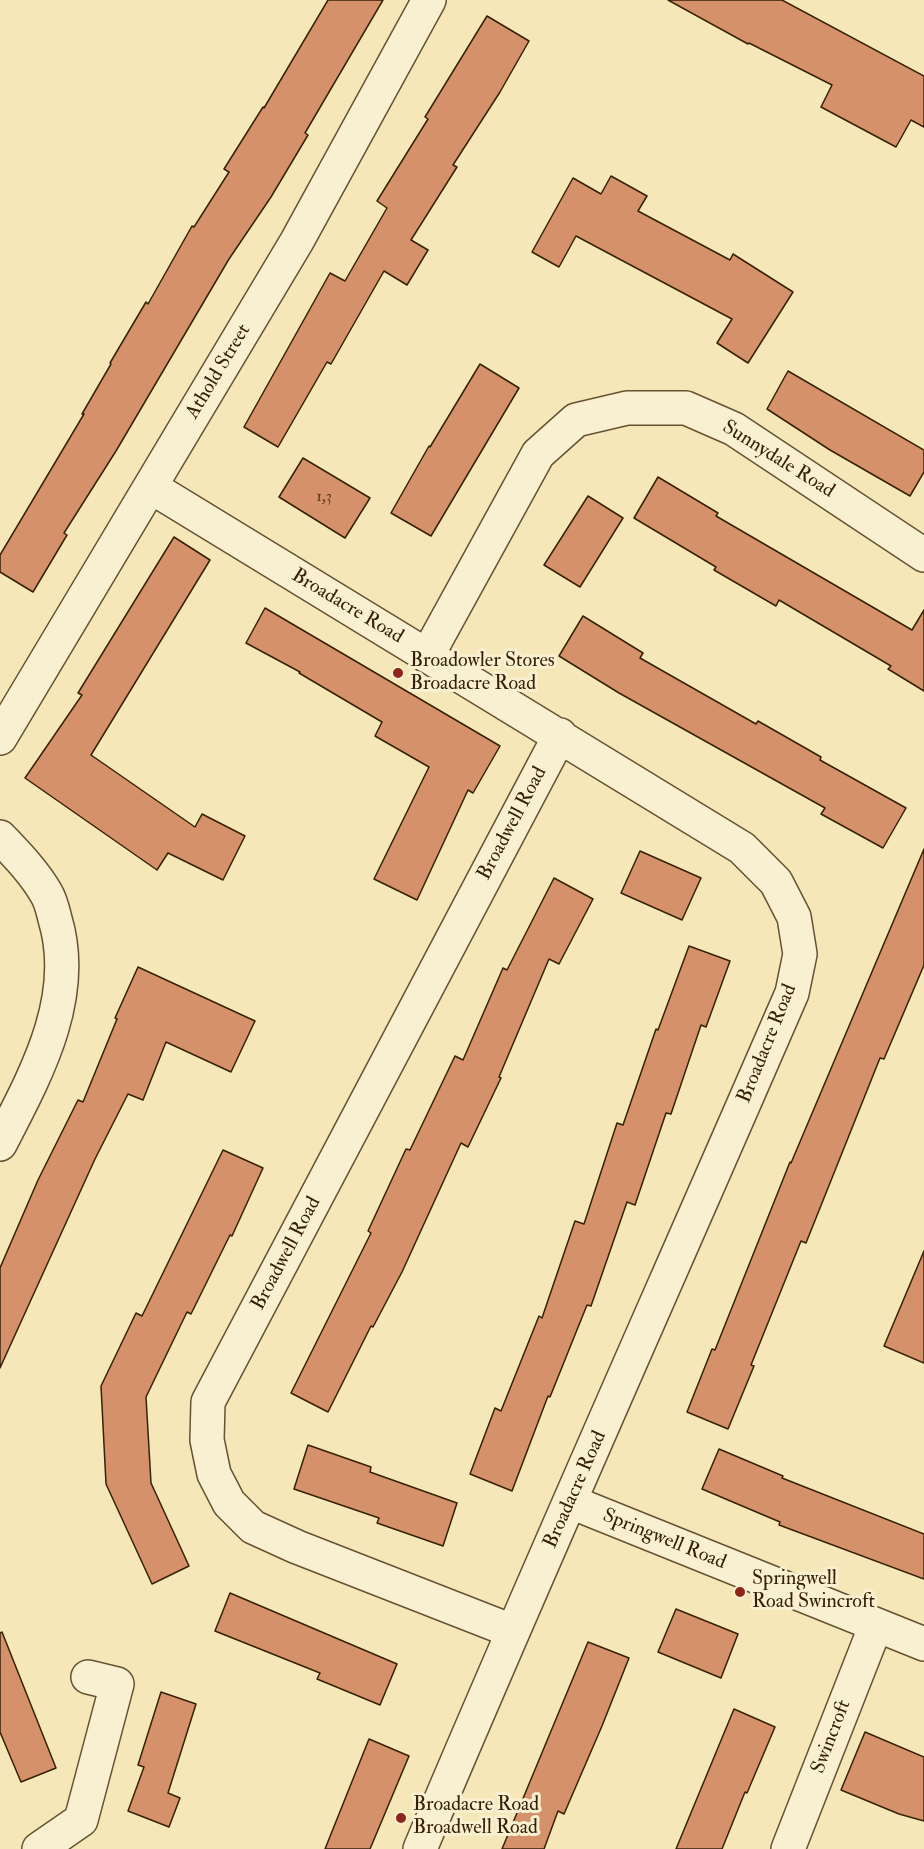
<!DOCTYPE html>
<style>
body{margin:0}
canvas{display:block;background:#f6e7b8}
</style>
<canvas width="924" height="1849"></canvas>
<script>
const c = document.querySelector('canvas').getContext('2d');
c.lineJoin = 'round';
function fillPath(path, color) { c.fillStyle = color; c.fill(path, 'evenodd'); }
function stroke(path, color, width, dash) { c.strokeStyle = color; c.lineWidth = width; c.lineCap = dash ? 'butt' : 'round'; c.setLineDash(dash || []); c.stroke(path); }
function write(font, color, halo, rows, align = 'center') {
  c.font = font + ' "IM FELL Double Pica",serif'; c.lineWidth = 6; c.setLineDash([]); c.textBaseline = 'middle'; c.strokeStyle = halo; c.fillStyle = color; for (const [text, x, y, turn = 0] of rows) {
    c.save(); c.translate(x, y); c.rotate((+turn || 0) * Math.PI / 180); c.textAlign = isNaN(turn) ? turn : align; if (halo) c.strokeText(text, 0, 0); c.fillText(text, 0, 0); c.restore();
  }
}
const building = new Path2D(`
 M 328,0 L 383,0 L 305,133 L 308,135 L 271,197 L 229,259 L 116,451 L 64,533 L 67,535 L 33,592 L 0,572 L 0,555 L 84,414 L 82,414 L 111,364 L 110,363 L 146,302 L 148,304 L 192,226 L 194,227 L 229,172 L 224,169 L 263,107 L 264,108 Z
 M 668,0 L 782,0 L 924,76 L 924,127 L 911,120 L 896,147 L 821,107 L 832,85 L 749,43 L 748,44 Z
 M 487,16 L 529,41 L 500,92 L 453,165 L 457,167 L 411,240 L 428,250 L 407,285 L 384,271 L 331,364 L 327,362 L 278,447 L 244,427 L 330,273 L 345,281 L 387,208 L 377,201 L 428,119 L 425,117 Z
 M 611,176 L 647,196 L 638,211 L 730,260 L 733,254 L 793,292 L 748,363 L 717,343 L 732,319 L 576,236 L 559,267 L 532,252 L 573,178 L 601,194 Z
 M 480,364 L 519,388 L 431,536 L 391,513 L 429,446 L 430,447 Z
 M 788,371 L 924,450 L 924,472 L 910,496 L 830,450 L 767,409 Z
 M 303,458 L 370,498 L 345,538 L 279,497 Z
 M 658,477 L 718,513 L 716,516 L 912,630 L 924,610 L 924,691 L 888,669 L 891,666 L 779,600 L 776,606 L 714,570 L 716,567 L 634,518 Z
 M 588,496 L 623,518 L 580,587 L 544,565 Z
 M 174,537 L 210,560 L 91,755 L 195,827 L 202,814 L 245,836 L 223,880 L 168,853 L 157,870 L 25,778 L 82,695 L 78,693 Z
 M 265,608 L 500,746 L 473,793 L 468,790 L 417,900 L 374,879 L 429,767 L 375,736 L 382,722 L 299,673 L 300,672 L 246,643 Z
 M 583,616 L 643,653 L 640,658 L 756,724 L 758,721 L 821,757 L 820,760 L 906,808 L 883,848 L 821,814 L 825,808 L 619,693 L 559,656 Z
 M 924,849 L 924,965 L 884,1059 L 880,1058 L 806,1243 L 801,1241 L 751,1365 L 754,1366 L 728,1429 L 687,1412 L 712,1349 L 715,1350 L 790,1162 L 791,1163 Z
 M 640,851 L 701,878 L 682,920 L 621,893 Z
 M 554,878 L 593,899 L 559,964 L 549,959 L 499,1077 L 501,1078 L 468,1147 L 461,1143 L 402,1272 L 373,1327 L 371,1326 L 328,1412 L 291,1393 L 371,1233 L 368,1231 L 406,1149 L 410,1150 L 455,1056 L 463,1060 L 503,968 L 507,970 Z
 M 689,946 L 730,961 L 706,1027 L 701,1025 L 671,1114 L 666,1113 L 635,1205 L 627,1202 L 591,1306 L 587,1305 L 550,1397 L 548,1396 L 512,1491 L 470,1474 L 495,1408 L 501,1411 L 539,1316 L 542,1318 L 575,1221 L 584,1224 L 617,1123 L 623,1125 L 656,1029 L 658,1030 Z
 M 138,967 L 255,1021 L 231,1072 L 166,1042 L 143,1100 L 128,1094 L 95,1159 L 0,1368 L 0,1268 L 38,1180 L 78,1100 L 83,1102 L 117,1019 L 115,1018 Z
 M 223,1150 L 263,1168 L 232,1236 L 230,1235 L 191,1314 L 187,1312 L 146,1397 L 151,1483 L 189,1566 L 152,1584 L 106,1484 L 101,1386 L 136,1313 L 142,1316 Z
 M 924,1251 L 924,1363 L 884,1346 Z
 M 308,1445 L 371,1467 L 370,1472 L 457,1503 L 443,1546 L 377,1523 L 379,1518 L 294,1489 Z
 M 719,1449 L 783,1476 L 782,1478 L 924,1534 L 924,1579 L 779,1525 L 780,1522 L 702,1489 Z
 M 230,1593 L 397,1664 L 380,1705 L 317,1679 L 320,1673 L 215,1631 Z
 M 676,1609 L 738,1634 L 721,1678 L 658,1652 Z
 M 2,1632 L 56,1768 L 21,1782 L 0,1732 L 0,1633 Z
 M 588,1642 L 629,1658 L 602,1726 L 564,1814 L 558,1811 L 544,1849 L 502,1849 Z
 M 161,1692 L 196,1704 L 168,1793 L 180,1798 L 169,1827 L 128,1811 L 144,1767 L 138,1765 Z
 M 734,1709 L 775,1727 L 747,1793 L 745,1792 L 722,1849 L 676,1849 Z
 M 865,1732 L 924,1757 L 924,1821 L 899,1814 L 841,1790 Z
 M 369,1739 L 409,1756 L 370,1849 L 325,1849 Z`);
fillPath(building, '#d5926a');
stroke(building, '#362107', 1.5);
const minor = new Path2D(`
 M 151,487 L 742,848 L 776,882 L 794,917 L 800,954 L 792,993 C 668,1279 541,1562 420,1849
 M 427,656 L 538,454 L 576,420 L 627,408 L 686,408 L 734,429 L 924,555
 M 0,738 L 297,241 L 429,0
 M 0,837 C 17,855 34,872 46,893 C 51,901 53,911 55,919 C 79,998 35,1076 0,1144
 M 571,1502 L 924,1644
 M 512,1631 L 297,1547 L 253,1527 L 229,1503 L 214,1474 L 207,1440 L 208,1402 L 560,735
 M 39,1849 L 81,1820 L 117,1684 L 88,1677
 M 788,1849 L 876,1625`);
stroke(minor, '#665233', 36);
stroke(minor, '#f9efd1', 33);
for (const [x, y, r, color] of [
 [398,673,6,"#8f2418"],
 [740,1592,6,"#8f2418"],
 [401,1818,6,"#8f2418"]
]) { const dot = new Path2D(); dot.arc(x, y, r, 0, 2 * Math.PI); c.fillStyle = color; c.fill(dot); stroke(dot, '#f9efd1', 2); }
write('16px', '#5e3d20', null, [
 ["1,3",324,498]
]);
write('20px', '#362107', '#f9efd1', [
 ["Athold Street",219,372,-59],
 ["Sunnydale Road",778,460,32],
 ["Broadacre Road",347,607,31],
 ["Broadwell Road",513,824,-62],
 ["Broadacre Road",768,1044,-68],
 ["Broadwell Road",287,1254,-62],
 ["Broadacre Road",576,1490,-66],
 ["Springwell Road",664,1540,22],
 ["Swincroft",832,1737,-69]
]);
write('20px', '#362107', '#f9efd1', [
 ["Broadowler Stores",410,662],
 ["Broadacre Road",410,685],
 ["Springwell",752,1580],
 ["Road Swincroft",752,1603],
 ["Broadacre Road",413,1806],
 ["Broadwell Road",413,1829]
], 'left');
</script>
